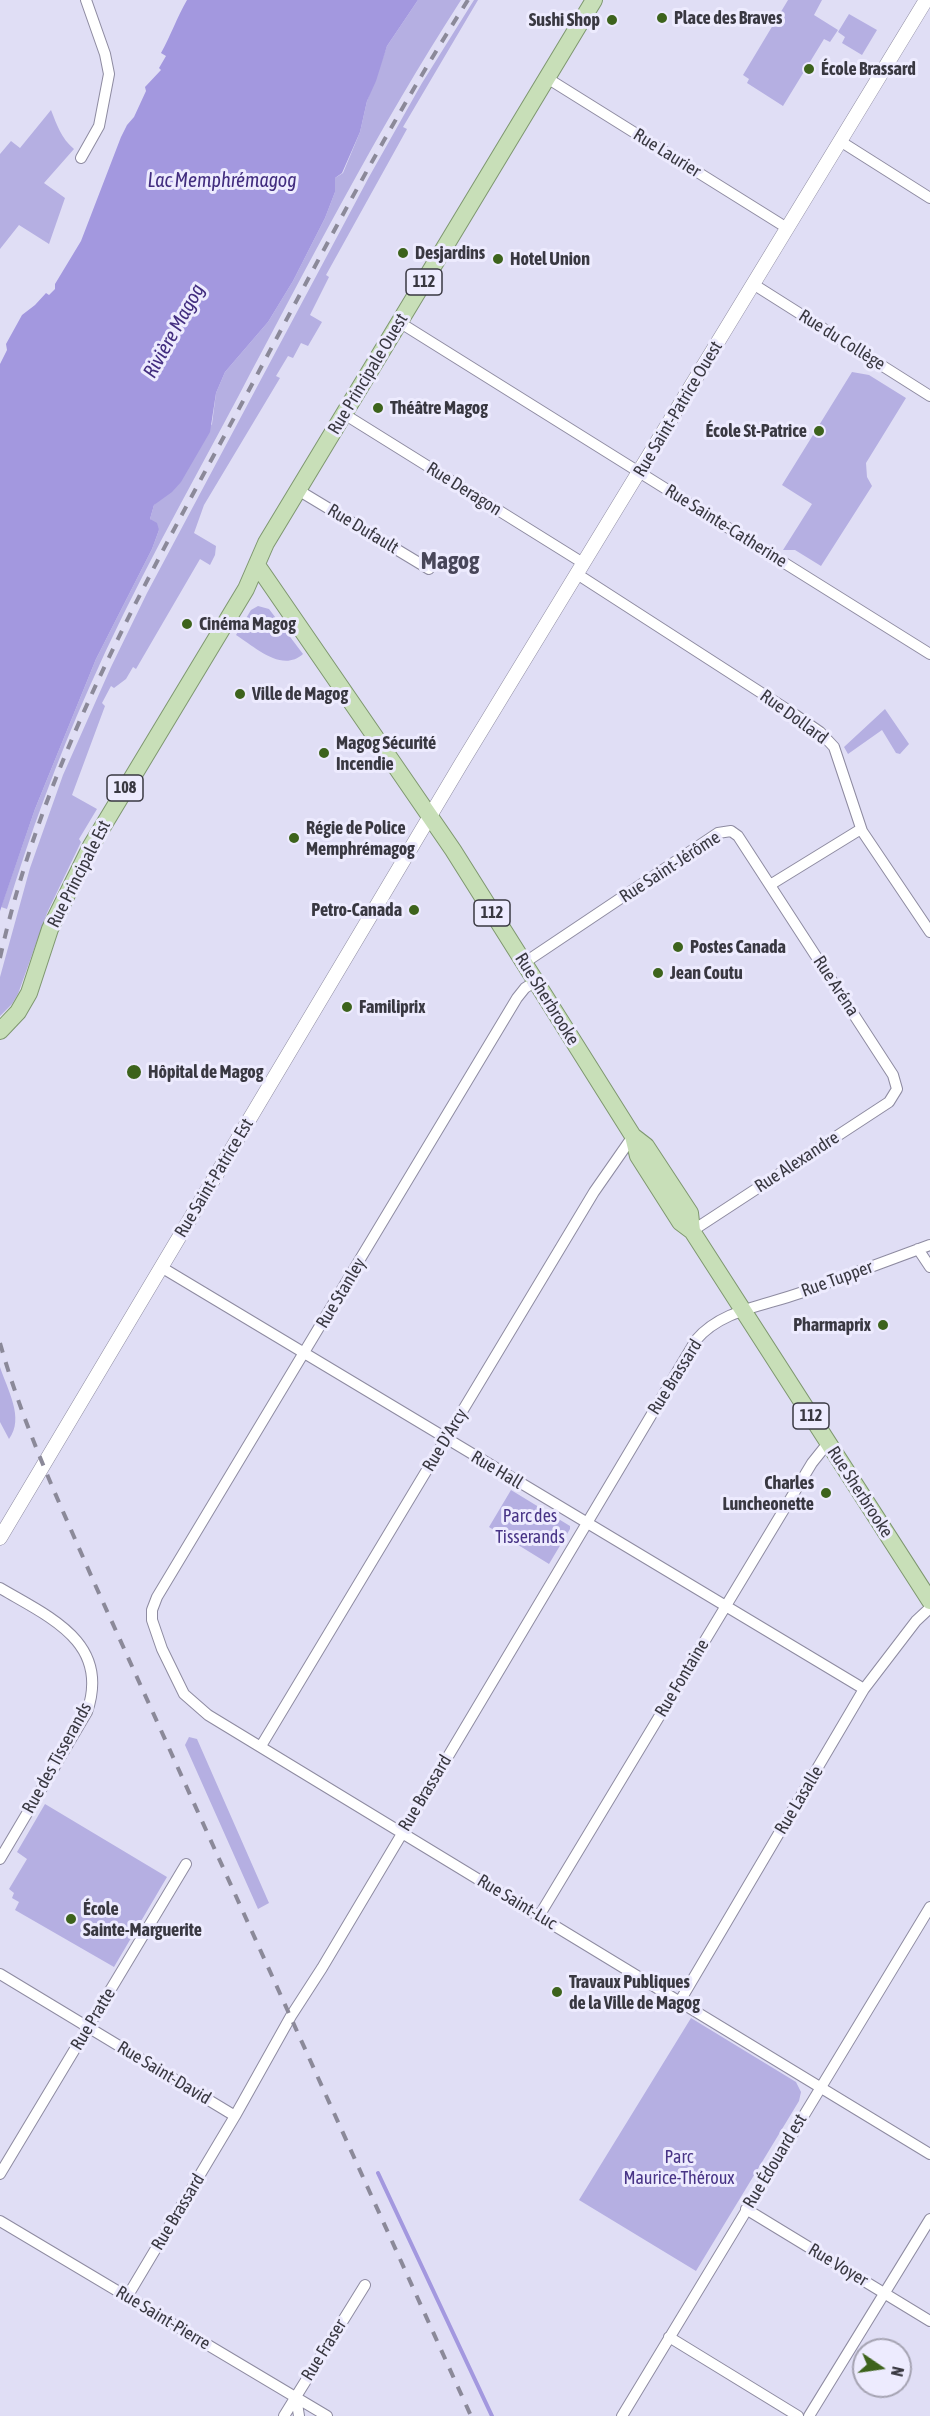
<!DOCTYPE html>
<meta charset="utf-8">
<style>
body{margin:0}
#map{position:relative;width:930px;height:2416px;overflow:hidden;background:#e0def5;font-family:"Asap Condensed",sans-serif}
canvas{display:block}
.north{position:absolute;left:852px;top:2338px;width:60px;height:60px;box-sizing:border-box;background:#edebfe;border:2px solid #a5a3b2;border-radius:50%;rotate:103deg;font-size:16px;font-weight:700;line-height:24px;text-align:center;color:#393841}
.north::after{content:'';display:block;margin:auto;width:21px;height:27px;background:#3d631c;clip-path:polygon(50% 0,100% 100%,50% 72%,0 100%)}
</style>
<div id="map">
<canvas width="930" height="2416"></canvas>
<div class="north">N</div>
</div>
<script>
const c = document.querySelector('canvas').getContext('2d');
c.lineJoin = 'round';
function fillPath(path, color) { c.fillStyle = color; c.fill(path, 'evenodd'); }
function stroke(path, color, width, dash) { c.strokeStyle = color; c.lineWidth = width; c.lineCap = dash ? 'butt' : 'round'; c.setLineDash(dash || []); c.stroke(path); }
function write(font, color, halo, rows, align = 'center') {
  c.font = font + ' "Asap Condensed",sans-serif'; c.lineWidth = 6; c.setLineDash([]); c.textBaseline = 'middle'; c.strokeStyle = halo; c.fillStyle = color; for (const [text, x, y, turn = 0] of rows) {
    c.save(); c.translate(x, y); c.rotate((+turn || 0) * Math.PI / 180); c.textAlign = isNaN(turn) ? turn : align; if (halo) c.strokeText(text, 0, 0); c.fillText(text, 0, 0); c.restore();
  }
}
fillPath(new Path2D(`
 M 418,0 L 461,0 C 379,127 309,263 238,397 C 187,493 133,588 89,688 C 57,760 30,834 7,909 L 1,907 L 35,809 L 96,659 L 152,549 L 159,530 L 150,519 L 154,505 L 212,424 L 216,393 L 225,372 L 268,322 L 293,281 L 325,218 L 335,192 L 335,178 L 343,173 L 360,132 L 367,101 L 387,46 Z
 M 474,0 L 478,0 L 403,127 L 407,129 L 326,275 L 329,277 L 310,315 L 322,322 L 308,346 L 301,343 L 293,358 L 288,356 L 276,376 L 280,378 L 204,505 L 194,533 L 216,546 L 215,555 L 210,565 L 200,559 L 136,669 L 133,667 L 126,679 L 114,688 L 111,686 L 102,703 L 105,706 L 72,795 L 97,809 L 79,839 L 81,842 L 47,913 L 18,994 L 12,1004 L 0,1016 L 0,977 L 30,868 L 63,775 L 111,667 L 147,593 L 369,177 L 422,83 Z
 M 788,0 L 822,0 L 814,15 L 838,30 L 830,42 L 824,39 L 783,106 L 747,83 L 749,79 L 743,75 Z
 M 849,14 L 877,30 L 862,55 L 842,43 L 845,37 L 838,32 Z
 M 51,110 C 57,125 61,138 74,149 L 44,183 L 65,198 L 49,244 L 19,225 L 0,249 L 0,154 L 11,141 L 20,148 Z
 M 852,372 L 869,375 L 906,398 L 866,463 L 867,477 L 872,486 L 821,566 L 795,550 L 783,550 L 812,504 L 782,485 Z
 M 258,606 L 269,609 L 303,654 C 282,673 255,647 236,635 L 251,610 Z
 M 885,709 L 909,744 L 900,754 L 896,753 L 882,730 L 848,754 L 844,747 Z
 M 0,1367 C 7,1389 25,1418 9,1439 L 0,1422 Z
 M 511,1490 L 570,1526 L 570,1529 L 549,1564 L 489,1527 Z
 M 189,1737 L 197,1739 L 269,1903 L 258,1909 L 185,1745 Z
 M 45,1804 L 167,1877 L 114,1967 L 15,1910 L 19,1902 L 12,1898 L 14,1893 L 9,1889 L 27,1859 L 17,1852 Z
 M 691,2018 L 796,2082 L 801,2092 L 799,2101 L 696,2271 L 579,2200 Z`), '#b5afe2');
fillPath(new Path2D(`
 M 187,0 L 418,0 L 387,46 L 376,81 L 367,101 L 360,132 L 342,173 L 335,178 L 335,192 L 325,218 L 293,281 L 268,322 L 225,372 L 216,393 L 210,432 L 181,482 L 172,492 L 154,505 L 150,519 L 157,523 L 159,530 L 152,549 L 96,659 L 35,809 L 0,911 L 0,364 L 7,350 L 6,344 L 22,315 L 35,305 L 46,293 L 49,295 L 55,289 L 55,284 L 81,241 L 121,137 L 127,125 L 134,117 L 146,91 L 145,87 L 161,70 L 159,68 L 166,56 L 161,53 C 171,35 177,17 187,0 Z`), '#a398df');
stroke(new Path2D(`
 M 378,2173 L 492,2416`), '#a398df', 4);
const minor = new Path2D(`
 M 547,78 L 787,228
 M 840,141 L 930,198
 M 81,158 L 99,126 L 109,74 L 105,54 L 86,0
 M 753,284 L 930,396
 M 399,322 L 930,654
 M 344,414 L 583,563
 M 298,490 L 429,569
 M 577,574 L 794,714 L 820,732 L 834,747 L 862,831 L 930,932
 M 770,885 L 861,829
 M 524,963 L 718,833 L 731,831 L 738,836 L 893,1075 L 897,1089 L 889,1102 L 692,1231
 M 536,981 L 525,988 L 517,998 L 157,1597 L 152,1610 L 152,1620 L 162,1649 L 184,1694 L 208,1715 L 930,2154
 M 918,1249 L 930,1267
 M 161,1267 L 864,1689
 M 0,1588 C 49,1617 111,1642 87,1712 L 0,1859
 M 261,1746 L 594,1192 L 633,1136
 M 539,1916 L 812,1463 L 828,1443
 M 0,1974 L 235,2116
 M 680,2001 L 864,1689 L 916,1621 L 930,1608
 M 0,2174 L 186,1864
 M 746,2209 L 930,2321
 M 0,2221 L 327,2416
 M 127,2297 L 235,2116 L 291,2016 L 322,1968 L 696,1340 C 721,1310 764,1306 800,1293 C 843,1277 887,1261 930,1245
 M 669,2337 L 798,2416
 M 296,2397 L 299,2416
 M 284,2416 L 365,2285
 M 622,2416 L 930,1907
 M 809,2416 L 930,2219`);
const tertiary = new Path2D(`
 M 0,1538 L 461,764 L 926,0`);
const primary = new Path2D(`
 M 257,565 L 453,850 L 633,1136 L 638,1156 L 680,1222 L 692,1231 L 930,1601
 M 0,1031 L 18,1012 L 29,993 L 50,929 L 91,846 L 246,589 L 266,543 L 594,0
 M 633,1136 L 646,1146 L 690,1213 L 692,1231`);
stroke(minor, '#8e8ba1', 12);
stroke(tertiary, '#8e8ba1', 15);
stroke(primary, '#7e976f', 18);
stroke(minor, '#fff', 10);
stroke(tertiary, '#fff', 14);
stroke(primary, '#c8dfb8', 16);
stroke(new Path2D(`
 M 0,958 C 44,759 147,580 242,403 C 315,267 385,130 468,0
 M 0,1343 C 23,1425 59,1502 93,1580 L 471,2416`), '#8b8999', 4, [10, 10]);
for (const [x, y, r, color] of [
 [662,18,6,"#3d631c"],
 [612,20,6,"#3d631c"],
 [809,69,6,"#3d631c"],
 [403,253,6,"#3d631c"],
 [498,259,6,"#3d631c"],
 [378,408,6,"#3d631c"],
 [819,431,6,"#3d631c"],
 [187,624,6,"#3d631c"],
 [240,694,6,"#3d631c"],
 [324,753,6,"#3d631c"],
 [294,838,6,"#3d631c"],
 [414,910,6,"#3d631c"],
 [678,947,6,"#3d631c"],
 [658,973,6,"#3d631c"],
 [347,1007,6,"#3d631c"],
 [134,1072,8,"#3d631c"],
 [883,1325,6,"#3d631c"],
 [826,1493,6,"#3d631c"],
 [71,1919,6,"#3d631c"],
 [557,1992,6,"#3d631c"]
]) { const dot = new Path2D(); dot.arc(x, y, r, 0, 2 * Math.PI); c.fillStyle = color; c.fill(dot); stroke(dot, '#edebfe', 2); }
for (const [x, y, w] of [
 [424,282,36],
 [125,788,36],
 [492,913,36],
 [811,1416,36]
]) { const box = new Path2D(); box.roundRect(x - w / 2, y - 13, w, 26, 4.5); c.fillStyle = '#edebfe'; c.fill(box); stroke(box, '#393841', 1.5); }
write('bold 16px', '#393841', null, [
 ["112",424,282],
 ["108",125,788],
 ["112",492,913],
 ["112",811,1416]
]);
write('bold 18px', '#393841', '#edebfe', [
 ["Place des Braves",674,18],
 ["Sushi Shop",600,20,"right"],
 ["École Brassard",821,69],
 ["Desjardins",415,253],
 ["Hotel Union",510,259],
 ["Théâtre Magog",390,408],
 ["École St-Patrice",807,431,"right"],
 ["Cinéma Magog",199,624],
 ["Ville de Magog",252,694],
 ["Magog Sécurité",336,743],
 ["Incendie",336,764],
 ["Régie de Police",306,828],
 ["Memphrémagog",306,849],
 ["Petro-Canada",402,910,"right"],
 ["Postes Canada",690,947],
 ["Jean Coutu",670,973],
 ["Familiprix",359,1007],
 ["Hôpital de Magog",148,1072],
 ["Pharmaprix",871,1325,"right"],
 ["Charles",814,1483,"right"],
 ["Luncheonette",814,1504,"right"],
 ["École",83,1909],
 ["Sainte-Marguerite",83,1930],
 ["Travaux Publiques",569,1982],
 ["de la Ville de Magog",569,2003]
], 'left');
write('18px', '#393841', '#edebfe', [
 ["Rue Laurier",667,153,32],
 ["Rue du Collège",842,340,32],
 ["Rue Principale Ouest",368,374,-59],
 ["Rue Saint-Patrice Ouest",678,409,-59],
 ["Rue Deragon",464,489,32],
 ["Rue Sainte-Catherine",726,526,32],
 ["Rue Dufault",363,529,31],
 ["Rue Dollard",794,717,36],
 ["Rue Saint-Jérôme",670,867,-33],
 ["Rue Principale Est",79,874,-63],
 ["Rue Aréna",836,986,57],
 ["Rue Sherbrooke",547,999,58],
 ["Rue Alexandre",797,1162,-33],
 ["Rue Saint-Patrice Est",214,1178,-59],
 ["Rue Tupper",837,1279,-20],
 ["Rue Stanley",341,1293,-59],
 ["Rue Brassard",675,1377,-58],
 ["Rue D'Arcy",445,1440,-59],
 ["Rue Hall",497,1470,31],
 ["Rue Sherbrooke",860,1492,57],
 ["Rue Fontaine",682,1678,-59],
 ["Rue des Tisserands",57,1758,-61],
 ["Rue Brassard",425,1793,-59],
 ["Rue Lasalle",799,1800,-59],
 ["Rue Saint-Luc",517,1902,31],
 ["Rue Pratte",93,2019,-59],
 ["Rue Saint-David",164,2073,31],
 ["Rue Édouard est",775,2161,-59],
 ["Rue Brassard",178,2212,-59],
 ["Rue Voyer",838,2265,31],
 ["Rue Saint-Pierre",163,2318,31],
 ["Rue Fraser",324,2350,-58]
]);
write('18px', '#483486', '#edebfe', [
 ["Parc des",530,1516],
 ["Tisserands",530,1537],
 ["Parc",679,2157],
 ["Maurice-Théroux",679,2178]
]);
write('italic 20px', '#422d7f', '#edebfe', [
 ["Lac Memphrémagog",222,181],
 ["Rivière Magog",174,331,-61]
]);
write('bold 24px', '#484659', '#edebfe', [
 ["Magog",450,561]
]);
</script>
